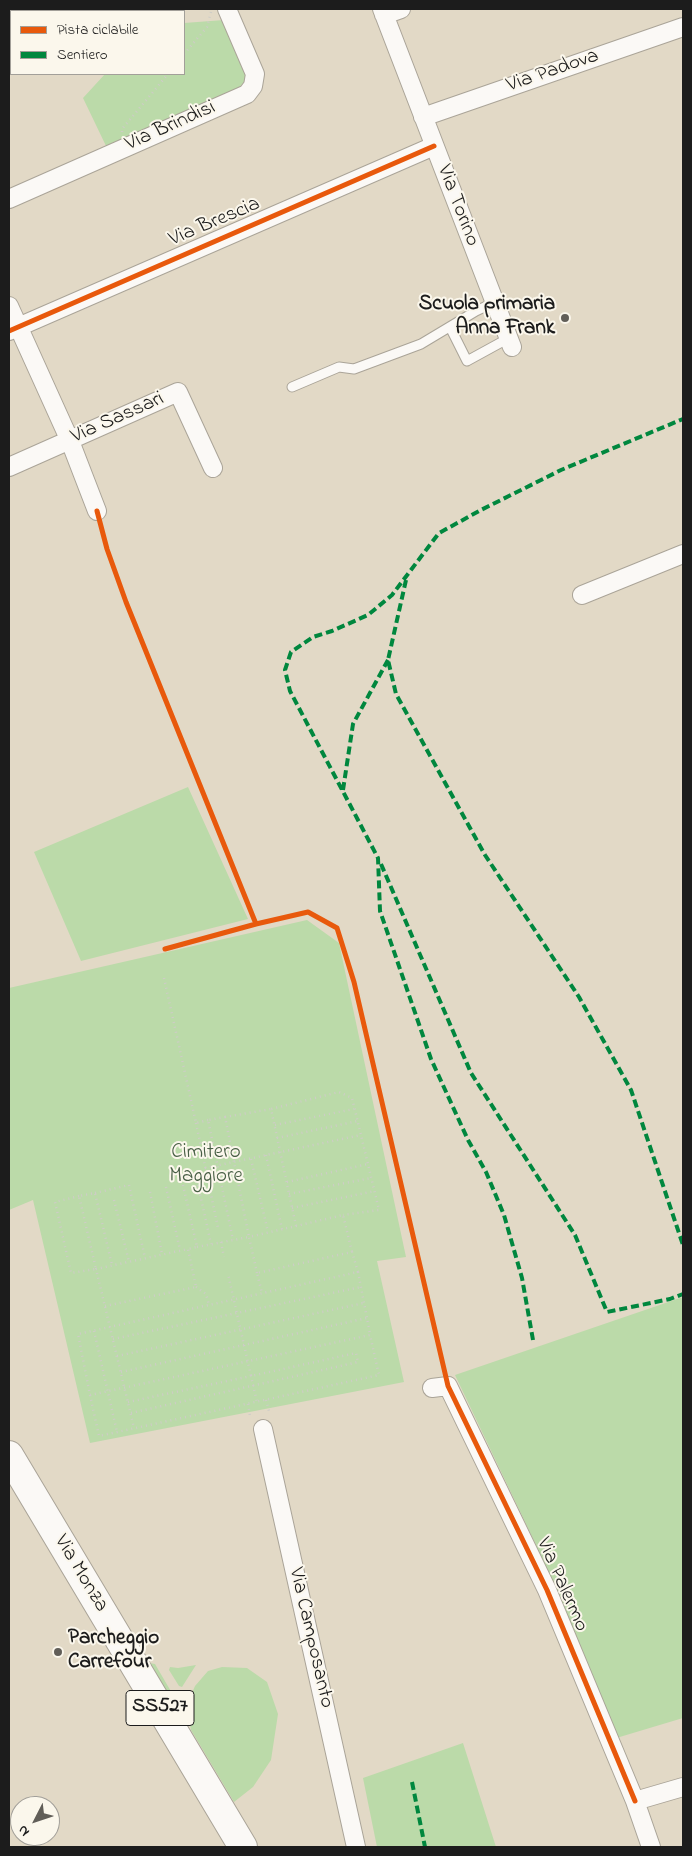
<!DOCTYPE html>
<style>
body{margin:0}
#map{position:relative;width:692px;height:1856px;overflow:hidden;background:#e2d9c6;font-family:"Indie Flower",sans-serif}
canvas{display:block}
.frame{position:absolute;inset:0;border:10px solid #1c1c1c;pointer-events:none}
.legend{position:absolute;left:10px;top:10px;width:175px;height:65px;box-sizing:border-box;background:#fbf7ec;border:1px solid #a29f99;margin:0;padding:6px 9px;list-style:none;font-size:15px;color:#1c1c1c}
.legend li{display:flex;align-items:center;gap:10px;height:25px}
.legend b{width:25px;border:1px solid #a29f99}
.north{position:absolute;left:10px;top:1796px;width:50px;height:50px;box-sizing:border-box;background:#fbf7ec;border:1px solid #a29f99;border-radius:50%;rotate:229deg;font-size:14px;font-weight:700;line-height:20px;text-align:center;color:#1c1c1c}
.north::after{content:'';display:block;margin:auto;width:18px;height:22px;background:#615e58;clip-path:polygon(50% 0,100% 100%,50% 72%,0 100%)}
</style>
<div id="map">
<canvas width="692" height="1856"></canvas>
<div class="frame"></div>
<ul class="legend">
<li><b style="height:6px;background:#e8590c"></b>Pista ciclabile</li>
<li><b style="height:6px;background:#00873e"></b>Sentiero</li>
</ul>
<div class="north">N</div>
</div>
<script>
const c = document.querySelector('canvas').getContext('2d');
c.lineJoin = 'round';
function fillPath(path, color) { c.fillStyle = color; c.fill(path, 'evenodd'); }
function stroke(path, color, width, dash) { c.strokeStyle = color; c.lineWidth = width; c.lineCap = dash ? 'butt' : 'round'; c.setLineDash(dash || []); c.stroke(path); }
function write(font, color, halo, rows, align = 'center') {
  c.font = font + ' "Indie Flower",sans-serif'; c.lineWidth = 4; c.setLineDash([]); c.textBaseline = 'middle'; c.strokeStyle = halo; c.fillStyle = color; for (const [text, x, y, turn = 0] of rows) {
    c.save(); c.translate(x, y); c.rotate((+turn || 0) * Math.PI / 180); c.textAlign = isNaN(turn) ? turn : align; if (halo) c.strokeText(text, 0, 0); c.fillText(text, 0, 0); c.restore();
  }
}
fillPath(new Path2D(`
 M 224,20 L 248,72 L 245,81 L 238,89 L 107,148 L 83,98 L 105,74 L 184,74 L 184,23 Z
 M 188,787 L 248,919 L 81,961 L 34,852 Z
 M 307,920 L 339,943 L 406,1257 L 377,1261 L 404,1382 L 90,1443 L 33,1200 L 9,1210 L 9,988 Z
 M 683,1297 L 683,1718 L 613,1739 L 535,1543 L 455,1375 Z
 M 144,1662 L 155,1664 L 176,1700 L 173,1710 Z
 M 196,1665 L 182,1687 L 179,1686 L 169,1670 L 170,1667 L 178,1668 Z
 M 222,1667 L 247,1668 L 267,1682 L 278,1714 L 271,1760 L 253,1787 L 234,1802 L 191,1730 L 186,1707 L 195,1686 L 208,1671 Z
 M 463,1743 L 496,1847 L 377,1847 L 363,1778 Z`), '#bbdaa9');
const lane = new Path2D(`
 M 450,327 L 467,361 L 509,338
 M 292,387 L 339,367 L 354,369 L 421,344 L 476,311 L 495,302`);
const street = new Path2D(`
 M 382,9 L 512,347
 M 384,15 L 401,9
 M 423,117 L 683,27
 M 9,199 L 247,94 L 253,86 L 255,74 L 227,9
 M 9,306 L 70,441 L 97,511
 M 9,331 L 434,146
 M 9,467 L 178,392 L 213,468
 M 582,595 L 683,554
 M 432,1388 L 448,1386 L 547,1590 L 635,1801 L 651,1847
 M 263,1429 L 356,1847
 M 635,1801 L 683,1787`);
const primary = new Path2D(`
 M 9,1455 L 243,1847`);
stroke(lane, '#aaa498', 11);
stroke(street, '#aaa498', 20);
stroke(primary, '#aaa498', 30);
stroke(new Path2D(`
 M 184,54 L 207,27 L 211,12
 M 122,132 L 122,129 L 168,74
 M 164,978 L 196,1123 L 208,1120
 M 225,1117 L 271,1109
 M 196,1123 L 218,1228
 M 275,1125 L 354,1109
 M 277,1138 L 358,1121
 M 266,1155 L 282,1229
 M 251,1159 L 268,1232
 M 205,1168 L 361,1135
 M 197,1180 L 211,1244
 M 287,1182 L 368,1164
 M 183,1185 L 197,1247 L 188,1249
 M 166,1187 L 180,1250
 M 150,1192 L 162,1254
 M 95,1193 L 129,1185 L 145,1258
 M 289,1194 L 371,1178
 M 79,1196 L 55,1202 L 71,1273 L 96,1269 L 79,1196 L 95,1193 L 112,1265
 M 114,1200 L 129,1262
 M 292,1208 L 375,1191
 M 296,1226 L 271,1109 L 339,1092 L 352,1098 L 379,1210 L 343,1215
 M 221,1242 L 224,1257
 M 197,1247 L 249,1237 L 225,1117 L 208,1120 L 233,1240
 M 358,1272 L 370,1334
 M 257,1273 L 249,1237 L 343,1215 L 352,1252
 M 196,1287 L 206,1294 L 209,1305
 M 105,1306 L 196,1287 L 188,1249 L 96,1269 L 134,1428
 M 94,1331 L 117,1432
 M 113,1339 L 361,1287
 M 117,1356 L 364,1303
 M 121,1372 L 367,1318
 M 90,1395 L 99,1436 L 379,1375 L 370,1335 L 90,1395 L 78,1334 L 358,1272 L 352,1252 L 257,1273 L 262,1293
 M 266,1400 L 269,1411
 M 128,1402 L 251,1376 L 257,1402
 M 248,1404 L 250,1416
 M 131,1413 L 358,1362 L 356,1353 L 251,1376 L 228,1274`), '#ceccc7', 2.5, [1, 4]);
stroke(lane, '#fbf9f6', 9);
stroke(street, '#fbf9f6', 18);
stroke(primary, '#fbf9f6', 28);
stroke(new Path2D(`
 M 406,580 L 388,660 L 396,694 L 485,855 L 579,997 L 631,1090 L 683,1245
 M 343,790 L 353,724 L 388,660
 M 381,864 L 471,1073 L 575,1235 L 607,1312 L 670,1299 L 683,1294
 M 533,1340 L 522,1278 L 504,1215 L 486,1172 L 468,1140 L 431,1059 L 380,911 L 378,858 L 290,691 L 285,670 L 291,652 L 313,637 L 332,631 L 368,615 L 392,595 L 439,533 L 481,510 L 561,470 L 683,419
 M 412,1782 L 425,1847`), '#00873e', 4, [8, 4]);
stroke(new Path2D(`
 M 9,331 L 434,146
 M 97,511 L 107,549 L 126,602 L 256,924
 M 165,949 L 256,924 L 308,912 L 337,928 L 354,982 L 448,1386 L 547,1590 L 635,1801`), '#e8590c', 5);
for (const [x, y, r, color] of [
 [565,318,5,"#615e58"],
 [58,1652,5,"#615e58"]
]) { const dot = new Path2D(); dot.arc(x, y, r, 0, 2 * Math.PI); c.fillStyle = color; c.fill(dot); stroke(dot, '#fbf7ec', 2); }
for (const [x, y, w] of [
 [160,1708,68]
]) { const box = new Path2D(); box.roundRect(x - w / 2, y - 17.5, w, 35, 4); c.fillStyle = '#fbf7ec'; c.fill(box); stroke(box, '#1c1c1c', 1); }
write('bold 20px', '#1c1c1c', null, [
 ["SS527",160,1708]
]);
write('21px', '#1c1c1c', '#fbf7ec', [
 ["Via Padova",553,72,-19],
 ["Via Brindisi",171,127,-24],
 ["Via Torino",457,206,69],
 ["Via Brescia",215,223,-23],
 ["Via Sassari",118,419,-24],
 ["Via Monza",80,1574,59],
 ["Via Palermo",561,1585,66],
 ["Via Camposanto",310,1638,77]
]);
write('bold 21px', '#1c1c1c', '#fbf7ec', [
 ["Scuola primaria",555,306],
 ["Anna Frank",555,330],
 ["Parcheggio",68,1640,"left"],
 ["Carrefour",68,1664,"left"]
], 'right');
write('21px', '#485f45', '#fbf7ec', [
 ["Cimitero",206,1154],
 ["Maggiore",206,1178]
]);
</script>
